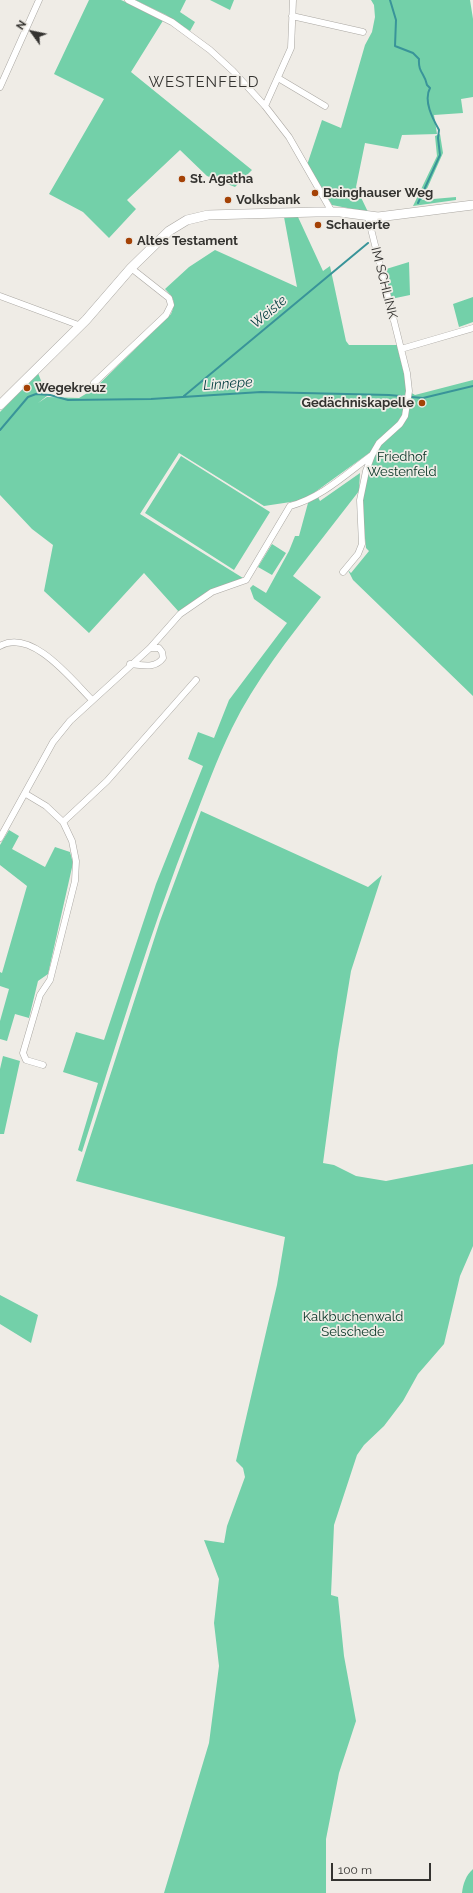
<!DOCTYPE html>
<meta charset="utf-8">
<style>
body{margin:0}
#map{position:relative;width:473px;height:1893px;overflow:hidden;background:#efece6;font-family:Raleway,sans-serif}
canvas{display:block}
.north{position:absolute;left:12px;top:12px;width:40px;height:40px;-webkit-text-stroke:3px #efece6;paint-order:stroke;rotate:303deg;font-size:11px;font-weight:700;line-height:16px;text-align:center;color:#343330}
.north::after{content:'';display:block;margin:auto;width:14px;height:18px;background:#343330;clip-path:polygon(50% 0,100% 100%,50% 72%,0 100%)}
.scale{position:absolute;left:331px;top:1863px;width:100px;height:18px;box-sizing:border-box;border:2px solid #343330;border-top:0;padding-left:5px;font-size:12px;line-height:14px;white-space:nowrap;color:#343330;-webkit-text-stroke:3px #efece6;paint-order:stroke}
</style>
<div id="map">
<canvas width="473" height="1893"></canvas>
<div class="north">N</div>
<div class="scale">100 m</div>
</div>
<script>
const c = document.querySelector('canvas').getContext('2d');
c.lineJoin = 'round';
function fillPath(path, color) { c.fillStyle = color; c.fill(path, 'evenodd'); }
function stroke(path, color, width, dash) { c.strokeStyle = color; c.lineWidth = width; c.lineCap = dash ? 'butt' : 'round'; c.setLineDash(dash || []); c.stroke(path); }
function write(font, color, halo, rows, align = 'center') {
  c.font = font + ' Raleway,sans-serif'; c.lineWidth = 3.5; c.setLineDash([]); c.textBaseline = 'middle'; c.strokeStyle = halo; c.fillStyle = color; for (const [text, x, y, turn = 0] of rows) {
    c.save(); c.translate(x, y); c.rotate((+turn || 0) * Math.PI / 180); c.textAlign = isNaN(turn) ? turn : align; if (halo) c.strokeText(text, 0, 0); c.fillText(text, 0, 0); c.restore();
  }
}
fillPath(new Path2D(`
 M 89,0 L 121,0 L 164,19 L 131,72 L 252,170 L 235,187 L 207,176 L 180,150 L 127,200 L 136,209 L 109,238 L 83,212 L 49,194 L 104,99 L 54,74 Z
 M 135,0 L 186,0 L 180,12 L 195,22 L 190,31 L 166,15 Z
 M 210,0 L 234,0 L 230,10 Z
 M 371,0 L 470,0 L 473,19 L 473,97 L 461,99 L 463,113 L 434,115 L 437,134 L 402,135 L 398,149 L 365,143 L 356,187 L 368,212 L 332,205 L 307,165 L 322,120 L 341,128 L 365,45 L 372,32 L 375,17 L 374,5 Z
 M 440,134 L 443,153 L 422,200 L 456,197 L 456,200 L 413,206 L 437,156 L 435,136 Z
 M 284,217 L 298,217 L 323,271 L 330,266 L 346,341 L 349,345 L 397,345 C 402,369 415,399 399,420 C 391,431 380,439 372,451 L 304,500 L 264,506 L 179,453 L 140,514 L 243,578 L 179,612 L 144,573 L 89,633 L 44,591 L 53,545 L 32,529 L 0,495 L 0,412 L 38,373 L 47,396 L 38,403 L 47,397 L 79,398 L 94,389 L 171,314 C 176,302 174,298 165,289 L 189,267 L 215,250 L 297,287 Z
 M 409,262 L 410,295 L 391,299 L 383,270 Z
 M 473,297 L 473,322 L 459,327 L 453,304 Z
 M 473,380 L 473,696 L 353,580 L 348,570 L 351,573 L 369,551 L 366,548 L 362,509 L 366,475 L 378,448 L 407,416 L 409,411 L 410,392 L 415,395 Z
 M 181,456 L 270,512 L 234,570 L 145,513 Z
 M 360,473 L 359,491 L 293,576 L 321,597 C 289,638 255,681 232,728 C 217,759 205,792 192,825 C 150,932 117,1042 82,1152 L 78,1150 L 98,1083 L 63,1072 L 76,1032 L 104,1040 L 156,884 L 203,766 L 188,759 L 198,732 L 214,738 L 229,700 L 287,623 L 254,599 L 250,588 L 253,585 L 266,593 L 289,551 L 295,536 L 299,536 L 308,503 L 318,497 L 320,501 Z
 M 272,544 L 286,553 L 272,575 L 258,567 Z
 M 201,811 L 368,887 L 382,875 L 351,971 L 338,1050 L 323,1163 L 334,1165 L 356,1176 L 386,1181 L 473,1164 L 473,1246 L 460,1276 L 444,1344 L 418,1374 L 403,1401 L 384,1426 L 364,1445 L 357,1455 L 334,1525 L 331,1595 L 338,1597 L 344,1656 L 356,1721 L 339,1773 L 326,1839 L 326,1893 L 164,1893 L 209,1743 L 219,1666 L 214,1623 L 219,1579 L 204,1540 L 224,1543 L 227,1526 L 245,1477 L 243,1468 L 236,1461 L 277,1285 L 285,1237 L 76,1181 L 160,921 Z
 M 9,830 L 19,836 L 12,849 L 45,867 L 55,847 L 70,852 L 73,863 L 48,974 L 38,981 L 29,1018 L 15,1014 L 7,1041 L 0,1039 L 0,1021 L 9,989 L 0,986 L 0,972 L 2,973 L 27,886 L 0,865 L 0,845 Z
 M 3,1056 L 20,1061 L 4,1134 L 0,1134 L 0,1069 Z
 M 0,1295 L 38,1315 L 31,1343 L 0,1324 Z
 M 473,1869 L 473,1893 L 462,1893 C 463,1884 466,1875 473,1869 Z`), '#73d0a9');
stroke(new Path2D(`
 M 390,0 L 396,20 L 395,46 L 413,53 L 419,59 C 418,73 425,73 427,85 L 430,88 C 423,101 433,119 439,130 L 438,138 L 440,155 L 418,203
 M 184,396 L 368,243
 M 0,430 L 28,397 L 36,394 L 50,395 L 68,400 L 151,399 L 261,392 L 389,395 L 423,398 L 473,386`), '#399499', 2);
const street = new Path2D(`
 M 128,0 L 172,22 L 210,50 L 233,71 L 265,106 L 289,137 L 332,212
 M 292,16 L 363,32
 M 278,78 L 325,106
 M 0,87 L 39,0
 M 265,106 L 291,48 L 293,0
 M 0,296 L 81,326
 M 401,349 L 473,328
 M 94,383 L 166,315 L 171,305 L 169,298 L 131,268
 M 343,572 L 358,554 L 362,544 L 360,500 L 366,471 L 372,455 L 379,443 L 400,424 L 405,416 L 409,391 L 407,373 L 368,217
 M 0,646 C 32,628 72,680 92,700
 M 130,664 C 143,665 155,669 163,658 L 162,652 L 159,648 L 150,648
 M 26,794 L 46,806 L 63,822 L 72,841 L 76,861 L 75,881 L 50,980 L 40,995 L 23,1053 L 26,1060 L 43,1065
 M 63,822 L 107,781 L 196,680
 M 0,838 L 53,742 L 70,721 L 150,648 L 180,614 L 212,592 L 246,580 L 290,506 C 321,498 346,474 372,455`);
const secondary = new Path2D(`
 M 0,405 L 86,320 L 131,268 L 169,231 L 187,220 L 208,215 L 316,212 L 340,212 L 378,217 L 473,205`);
stroke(street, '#aaa7a2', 7);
stroke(secondary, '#aaa7a2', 10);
stroke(street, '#fff', 6);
stroke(secondary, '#fff', 9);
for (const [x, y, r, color] of [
 [182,179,4,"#a44206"],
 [315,193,4,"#a44206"],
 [228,200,4,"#a44206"],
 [318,225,4,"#a44206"],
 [129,241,4,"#a44206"],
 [27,388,4,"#a44206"],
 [422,403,4,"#a44206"]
]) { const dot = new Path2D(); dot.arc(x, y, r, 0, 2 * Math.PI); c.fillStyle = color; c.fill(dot); stroke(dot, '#efece6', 1.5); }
write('bold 13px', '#343330', '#efece6', [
 ["St. Agatha",190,179],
 ["Bainghauser Weg",323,193],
 ["Volksbank",236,200],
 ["Schauerte",326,225],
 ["Altes Testament",137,241],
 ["Wegekreuz",35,388],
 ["Gedächniskapelle",414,403,"right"]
], 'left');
write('13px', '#343330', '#efece6', [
 ["IM SCHLINK",384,283,76]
]);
write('13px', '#043122', '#efece6', [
 ["Friedhof",402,457],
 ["Westenfeld",402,472],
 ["Kalkbuchenwald",353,1317],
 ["Selschede",353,1332]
]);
write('italic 14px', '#003c3f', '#efece6', [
 ["Weiste",269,312,-40],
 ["Linnepe",228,384,-4]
]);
c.letterSpacing = '1px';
write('15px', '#343330', '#efece6', [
 ["WESTENFELD",204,82]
]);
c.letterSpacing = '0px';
</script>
